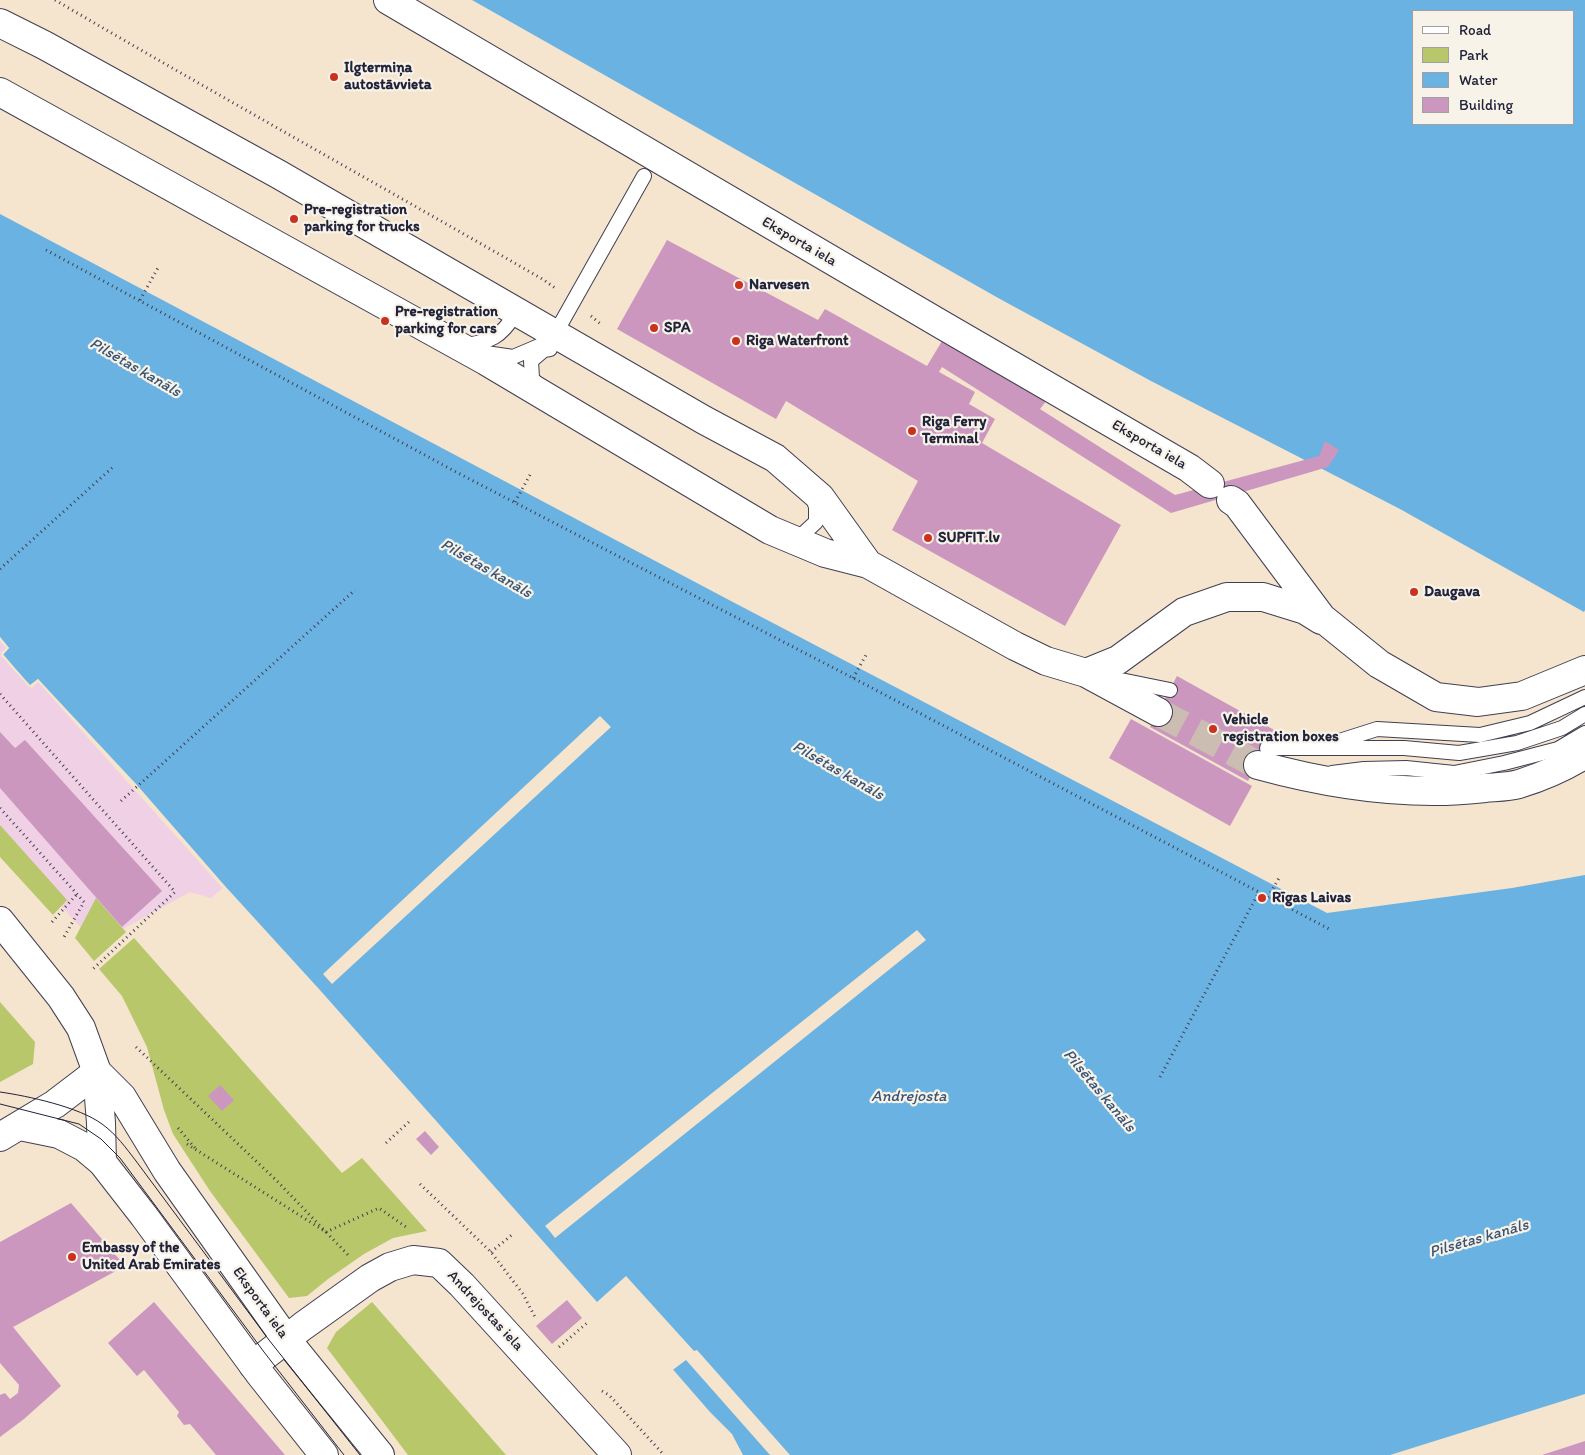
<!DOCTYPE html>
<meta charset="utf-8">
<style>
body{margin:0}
#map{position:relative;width:1585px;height:1455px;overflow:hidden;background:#f5e4ce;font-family:Itim,sans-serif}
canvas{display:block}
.legend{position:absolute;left:1412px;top:10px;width:162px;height:115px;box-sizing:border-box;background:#f7f3e8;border:1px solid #a29fa3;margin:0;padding:6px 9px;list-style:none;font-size:15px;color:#22223b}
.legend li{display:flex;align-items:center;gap:10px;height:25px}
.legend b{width:25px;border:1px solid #a29fa3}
</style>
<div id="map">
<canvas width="1585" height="1455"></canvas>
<ul class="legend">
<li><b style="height:6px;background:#fff"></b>Road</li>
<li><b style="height:14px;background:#b7c76a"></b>Park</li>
<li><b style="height:14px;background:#6ab2e1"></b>Water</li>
<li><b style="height:14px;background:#cc97bf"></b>Building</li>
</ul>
</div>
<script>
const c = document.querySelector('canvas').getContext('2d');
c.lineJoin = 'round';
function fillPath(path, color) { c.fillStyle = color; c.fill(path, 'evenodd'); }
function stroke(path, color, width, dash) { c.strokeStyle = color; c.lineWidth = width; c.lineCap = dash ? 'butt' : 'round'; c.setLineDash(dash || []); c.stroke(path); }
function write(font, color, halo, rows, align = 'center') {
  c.font = font + ' Itim,sans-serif'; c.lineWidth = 4.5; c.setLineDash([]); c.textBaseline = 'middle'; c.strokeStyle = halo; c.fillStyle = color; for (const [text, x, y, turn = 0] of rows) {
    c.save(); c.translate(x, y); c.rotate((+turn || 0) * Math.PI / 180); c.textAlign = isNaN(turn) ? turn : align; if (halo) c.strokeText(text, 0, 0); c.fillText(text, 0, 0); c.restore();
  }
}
fillPath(new Path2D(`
 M 0,637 L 9,648 L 3,655 L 30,685 L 38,679 L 225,886 L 211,898 L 190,892 L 96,944 L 0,840 Z`), '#f0d0e4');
fillPath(new Path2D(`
 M 0,825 L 67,900 L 53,915 L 0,857 Z
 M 96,898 L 126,932 L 94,961 L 75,938 Z
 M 134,938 L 342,1173 L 362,1158 L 427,1231 L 393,1238 L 364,1254 L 328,1279 L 307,1296 L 289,1298 L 210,1191 L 173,1134 L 164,1110 L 147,1047 L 122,996 L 99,969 Z
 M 0,1002 L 35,1042 L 33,1064 L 0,1082 Z
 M 372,1302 L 506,1455 L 408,1455 L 327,1348 L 336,1332 Z`), '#b7c76a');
fillPath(new Path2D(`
 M 472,0 L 1585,0 L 1585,610 L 1584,612 L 1400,509 L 1151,381 L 1000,299 ZM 1414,11 L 1574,11 L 1574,124 L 1414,124 Z
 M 0,214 L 729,600 L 1327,913 L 1512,888 L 1585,875 L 1585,1394 L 1390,1455 L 743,1455 L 732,1434 L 710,1412 L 636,1327 L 616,1314 L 586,1302 L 321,995 L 38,679 L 30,686 L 3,654 L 9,648 L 0,637 Z`), '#6ab2e1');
fillPath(new Path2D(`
 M 0,637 L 9,648 L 3,655 L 30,685 L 38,679 L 137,785 L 225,886 L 319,989 L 597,1302 L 626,1276 L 694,1351 L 697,1350 L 790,1455 L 770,1455 L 686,1360 L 670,1372 L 634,1329 L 615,1316 L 584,1304 L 319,996 L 38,682 L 32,688 L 29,687 L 1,656 L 1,653 L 6,648 L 0,641 Z
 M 600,716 L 611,727 L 332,984 L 323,974 Z
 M 917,930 L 926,940 L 555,1238 L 548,1229 L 545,1226 Z`), '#f5e4ce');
fillPath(new Path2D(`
 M 667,240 L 818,320 L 825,309 L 927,366 L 942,341 L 1047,400 L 1040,409 L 1175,495 L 1319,456 L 1325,441 L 1339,450 L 1328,467 L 1171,513 L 942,367 L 939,372 L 975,392 L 969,404 L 995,419 L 982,443 L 1121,525 L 1065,626 L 892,530 L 918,481 L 786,401 L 776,419 L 617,329 Z
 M 1177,676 L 1276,731 L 1248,781 L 1150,727 Z
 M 1131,719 L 1252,786 L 1230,826 L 1109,758 Z
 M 0,732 L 15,748 L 25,740 L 162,891 L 122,927 L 0,788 Z
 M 220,1085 L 234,1100 L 222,1111 L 208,1096 Z
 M 425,1131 L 439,1147 L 431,1155 L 416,1139 Z
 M 71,1203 L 125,1266 L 13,1327 L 61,1386 L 24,1419 L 0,1437 L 0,1395 L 5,1393 L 10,1399 L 18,1393 L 19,1385 L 0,1363 L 0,1242 Z
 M 567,1300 L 582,1318 L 552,1344 L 536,1326 Z
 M 154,1302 L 285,1455 L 216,1455 L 190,1424 L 184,1425 L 177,1416 L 179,1412 L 144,1370 L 137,1376 L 108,1343 Z
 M 1585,1441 L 1585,1455 L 1542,1455 Z`), '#cc97bf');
stroke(new Path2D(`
 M 1158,712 L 1258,765`), '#cbbdb1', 28, [28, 14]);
const service = new Path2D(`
 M 462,346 C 492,341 500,338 517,312
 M 486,353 L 513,357 L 539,346 L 555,334 L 644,176
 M 539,387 L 532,378 L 531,361 L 544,350 L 550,349
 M 791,535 L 803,534 L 816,522 L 816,507 L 813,498
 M 1116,679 L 1170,690
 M 1333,743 L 1377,729 L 1480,735 L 1530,723 L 1585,697
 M 1267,748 L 1404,748 L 1459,753 L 1517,743 L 1562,728 L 1585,714
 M 1332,773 L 1364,769 L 1406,768 L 1454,773 L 1504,763 L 1558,749 L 1585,733`);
const minor = new Path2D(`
 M 20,1126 L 59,1134 L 84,1147 L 102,1162
 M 0,1137 L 55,1104 L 97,1072
 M 253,1365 L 303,1326 L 370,1278 L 390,1267 L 413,1260 L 439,1263 L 462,1285 L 617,1455`);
const tertiary = new Path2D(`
 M 388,0 L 944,326 L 1189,468 L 1210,484
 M 0,23 L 44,45 L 278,174 L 704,420 L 775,458 L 820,497 L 868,564
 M 0,92 L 486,361 L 770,530 L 825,553 L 868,564 L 1015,646 L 1046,661 L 1086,673 L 1158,712
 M 1231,500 L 1237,504 L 1322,618 L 1379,664 L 1436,697 L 1478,702 L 1522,696 L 1585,670
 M 1086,673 L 1118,660 L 1184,612 L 1227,597 L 1263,597 L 1305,610 L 1321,620
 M 1258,765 C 1331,785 1409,797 1485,788 C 1496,787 1508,787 1519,784 C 1541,777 1565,767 1585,754`);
const secondary = new Path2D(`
 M 0,921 L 61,997 L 81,1028 L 97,1072 L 101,1123 L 102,1162 L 144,1216 L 259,1373 L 324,1455
 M 97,1072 L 122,1097 L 167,1171 L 286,1339 L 380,1455`);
stroke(service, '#423f51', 16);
stroke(minor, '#423f51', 30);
stroke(tertiary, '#423f51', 30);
stroke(secondary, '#423f51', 30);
stroke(new Path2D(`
 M 55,0 C 217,95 381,186 544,280 L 555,288
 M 46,250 L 458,473 L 853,678 L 1331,930
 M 140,300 L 159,266
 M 591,316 L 602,325
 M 515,502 L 531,473
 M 0,569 L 113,467
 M 853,678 L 866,655
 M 0,694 L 175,892 L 92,970
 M 121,801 L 355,590
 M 0,808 L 84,902 L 64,937
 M 1268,897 L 1279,878
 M 52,922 L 77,894
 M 136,1047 L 277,1181 L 326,1232 L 379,1208 L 409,1229
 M 1160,1077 L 1259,892
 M 178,1128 L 195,1148
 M 386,1143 L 411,1120
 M 187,1144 L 326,1232 L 350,1257
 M 420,1184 L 491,1252 L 523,1294 L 536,1319
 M 491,1252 L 513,1234
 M 559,1347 L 587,1323
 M 602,1391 L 609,1395 L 664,1455`), '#423f51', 3, [1, 4]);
stroke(service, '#fff', 14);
stroke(minor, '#fff', 28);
stroke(tertiary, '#fff', 28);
stroke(secondary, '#fff', 28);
stroke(new Path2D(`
 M 0,1092 C 28,1096 79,1107 102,1124 C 116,1134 126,1148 136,1161 L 269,1340 L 360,1455
 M 0,1104 L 79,1124 L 101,1139 L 120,1158 L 264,1352 L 344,1455`), '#22223b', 1);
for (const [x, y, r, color] of [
 [334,77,5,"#c8321e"],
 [294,219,5,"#c8321e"],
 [739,285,5,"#c8321e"],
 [385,321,5,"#c8321e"],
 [654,328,5,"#c8321e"],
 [736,341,5,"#c8321e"],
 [912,431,5,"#c8321e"],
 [928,538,5,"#c8321e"],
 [1414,592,5,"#c8321e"],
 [1213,729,5,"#c8321e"],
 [1262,898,5,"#c8321e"],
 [72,1257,5,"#c8321e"]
]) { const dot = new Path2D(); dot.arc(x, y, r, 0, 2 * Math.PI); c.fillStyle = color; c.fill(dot); stroke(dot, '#f7f3e8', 2); }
write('bold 15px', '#22223b', '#f7f3e8', [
 ["Ilgtermiņa",344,68],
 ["autostāvvieta",344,85],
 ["Pre-registration",304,210],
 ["parking for trucks",304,227],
 ["Narvesen",749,285],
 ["Pre-registration",395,312],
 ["parking for cars",395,329],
 ["SPA",664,328],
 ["Riga Waterfront",746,341],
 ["Riga Ferry",922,422],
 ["Terminal",922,439],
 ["SUPFIT.lv",938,538],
 ["Daugava",1424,592],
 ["Vehicle",1223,720],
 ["registration boxes",1223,737],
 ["Rīgas Laivas",1272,898],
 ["Embassy of the",82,1248],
 ["United Arab Emirates",82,1265]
], 'left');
write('15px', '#22223b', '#f7f3e8', [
 ["Eksporta iela",799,242,30],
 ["Eksporta iela",1149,445,30],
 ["Eksporta iela",260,1303,54],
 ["Andrejostas iela",485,1311,47]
]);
write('italic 16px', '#3b5475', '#f7f3e8', [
 ["Pilsētas kanāls",135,368,30],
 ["Pilsētas kanāls",486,569,30],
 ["Pilsētas kanāls",838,771,30],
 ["Pilsētas kanāls",1099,1091,50],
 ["Andrejosta",909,1097],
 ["Pilsētas kanāls",1479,1239,-16]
]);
</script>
